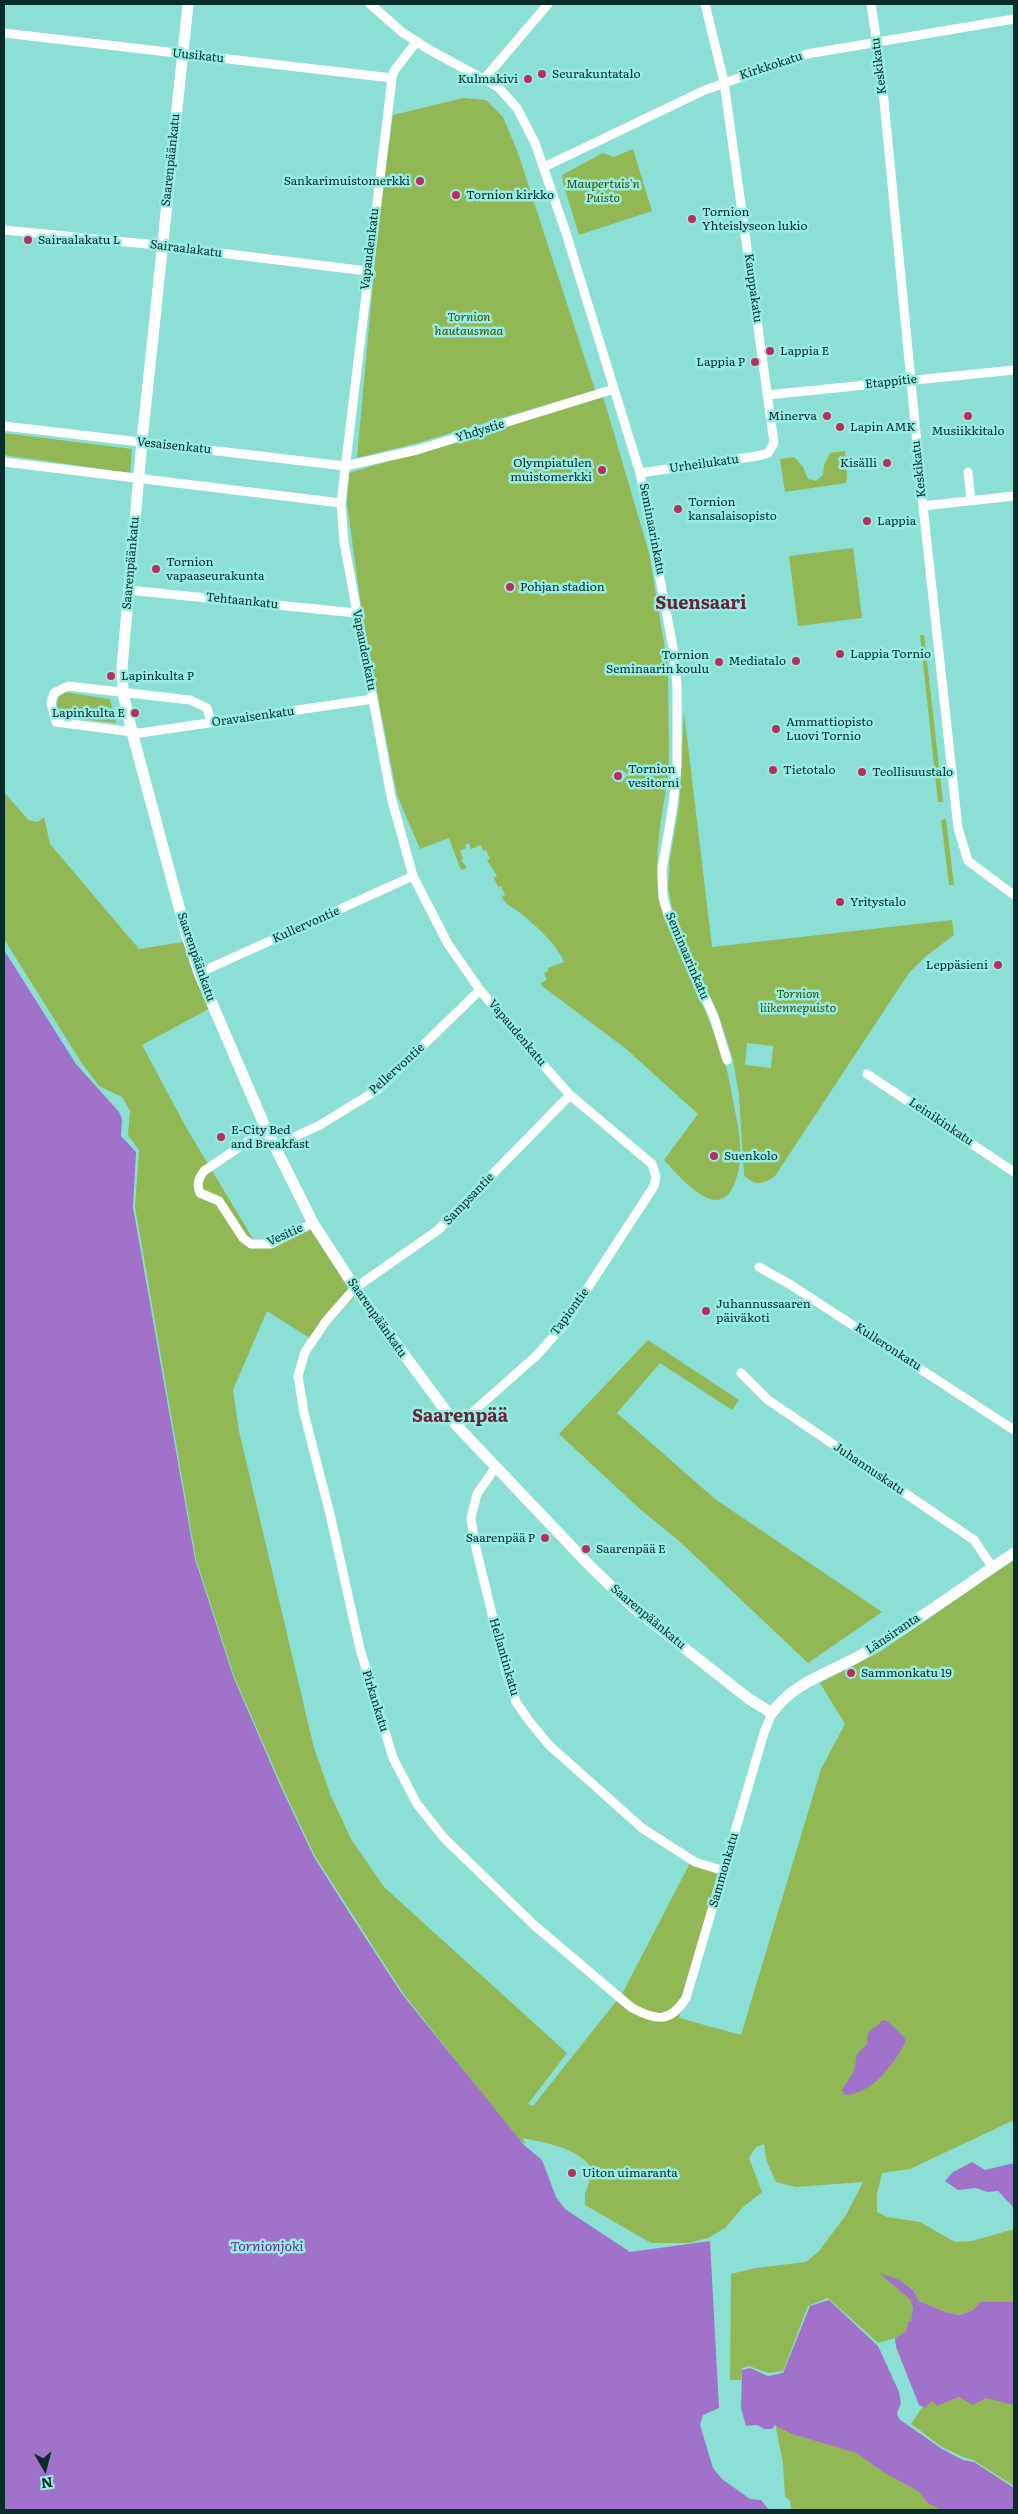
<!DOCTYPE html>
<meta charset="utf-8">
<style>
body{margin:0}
#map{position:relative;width:1018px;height:2514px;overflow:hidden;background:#8cdfd5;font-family:Literata,serif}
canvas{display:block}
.frame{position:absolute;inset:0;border:5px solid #072c29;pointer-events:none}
.north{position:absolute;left:20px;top:2444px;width:50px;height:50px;-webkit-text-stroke:4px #99ece3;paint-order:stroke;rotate:172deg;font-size:14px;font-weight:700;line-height:20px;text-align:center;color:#072c29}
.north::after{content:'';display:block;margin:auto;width:18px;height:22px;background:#072c29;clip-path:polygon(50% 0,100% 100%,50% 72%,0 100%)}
</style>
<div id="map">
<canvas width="1018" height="2514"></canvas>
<div class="frame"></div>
<div class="north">N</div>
</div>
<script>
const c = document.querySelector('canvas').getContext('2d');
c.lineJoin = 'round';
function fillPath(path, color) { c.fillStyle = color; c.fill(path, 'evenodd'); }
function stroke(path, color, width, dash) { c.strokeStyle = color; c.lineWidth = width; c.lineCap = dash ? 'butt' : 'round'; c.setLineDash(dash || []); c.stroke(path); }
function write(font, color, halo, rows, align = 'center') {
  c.font = font + ' Literata,serif'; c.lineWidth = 5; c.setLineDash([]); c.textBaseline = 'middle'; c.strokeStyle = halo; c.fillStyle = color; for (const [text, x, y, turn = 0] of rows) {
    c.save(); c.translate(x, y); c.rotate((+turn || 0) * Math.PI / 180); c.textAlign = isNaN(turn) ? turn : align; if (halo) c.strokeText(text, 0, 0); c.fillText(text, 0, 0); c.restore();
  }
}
fillPath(new Path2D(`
 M 463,98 L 486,100 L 503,117 L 518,153 L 595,390 L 418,443 L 357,458 L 379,217 L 393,115 Z
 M 633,149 L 652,211 L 579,235 L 563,183 L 562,175 L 603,153 L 614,157 Z
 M 603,396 L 649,553 L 668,667 L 669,767 L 627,774 L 622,770 L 615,771 L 611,777 L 616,782 L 622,782 L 627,776 L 669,771 C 662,815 653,856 659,901 C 675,951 702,998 720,1048 C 728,1068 731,1091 735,1111 C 740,1134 744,1160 735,1182 C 732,1191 727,1199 717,1200 C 700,1201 675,1172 664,1160 L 698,1114 L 625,1048 L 542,986 L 541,983 L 547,980 L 544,973 L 548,971 L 548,968 L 564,962 C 556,943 535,925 519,912 C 513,907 505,905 502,897 L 505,895 L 501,886 L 498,887 L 494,878 L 497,876 L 487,860 L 490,859 L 486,850 L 483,851 L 481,845 L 471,849 L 469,843 L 465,845 L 466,848 L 460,851 L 463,859 L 461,860 L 467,868 L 461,870 L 449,838 L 420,849 L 397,795 L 362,614 L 347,503 L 349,473 Z
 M 4,433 L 132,449 L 130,473 L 4,455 Z
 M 845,451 L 847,475 L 846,483 L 785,492 L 780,459 L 794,457 L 803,467 L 808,479 L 816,481 L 823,475 L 824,465 L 830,453 Z
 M 853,548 L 862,618 L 798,626 L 789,556 Z
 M 920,635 L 924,635 L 943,802 L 938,802 Z
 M 64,692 L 110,699 L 116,723 L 60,717 L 56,710 L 58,698 Z
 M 684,712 L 712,947 L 952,920 L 954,935 L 925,957 L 909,973 L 775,1176 C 764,1185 753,1186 744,1175 L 739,1095 L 733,1060 L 718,1013 L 687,950 L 673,912 L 668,888 L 670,859 L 679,806 ZM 747,1043 L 773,1046 L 771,1068 L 745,1065 Z
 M 4,792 L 28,820 L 38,822 L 44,817 L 50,844 L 139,949 L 189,941 L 218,1004 L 142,1045 L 187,1129 L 253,1239 L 269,1240 L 314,1217 L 359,1292 L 329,1324 L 316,1342 L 267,1311 L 233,1390 L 239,1431 L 314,1748 L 331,1796 L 351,1839 L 384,1887 L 567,2053 L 528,2104 L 533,2106 L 622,1994 L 690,1863 L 720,1874 L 679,2018 L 741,2035 L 821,1769 L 845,1724 L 820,1683 L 881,1651 L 1014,1560 L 1014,2120 L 910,2169 L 882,2173 L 877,2194 L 877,2212 L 887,2217 L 920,2222 L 955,2242 L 972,2241 L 1014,2229 L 1014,2302 L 980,2302 L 973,2310 L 960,2315 L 948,2313 L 919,2301 L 913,2290 L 898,2279 L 881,2274 L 910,2297 L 913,2308 L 911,2320 L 908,2322 L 906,2331 L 895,2338 L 878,2343 L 828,2298 L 808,2306 L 783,2371 L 768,2373 L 749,2366 L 742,2368 L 741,2380 L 730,2380 L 731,2274 L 756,2268 L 806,2262 L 819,2251 L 846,2215 L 863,2182 L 796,2187 L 776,2182 L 767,2162 L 764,2144 L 756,2147 L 749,2158 L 762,2192 L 742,2208 L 725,2228 L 708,2238 L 689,2243 L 651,2243 L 585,2205 L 585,2194 L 593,2171 C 583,2149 544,2142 522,2138 L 527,2145 L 516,2137 L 403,1993 L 315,1856 L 281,1784 L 234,1676 L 196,1559 L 135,1207 L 139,1150 L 128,1135 L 130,1111 L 122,1097 L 99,1086 L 81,1062 L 4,939 Z
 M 946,819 L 954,885 L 949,885 L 941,820 Z
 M 648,1340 L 739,1400 L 732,1410 L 660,1363 L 617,1413 L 715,1499 L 882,1612 L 808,1663 L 679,1541 L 641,1510 L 559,1434 Z
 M 985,2395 L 1014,2402 L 1014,2486 L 973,2460 L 963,2457 L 942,2447 L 911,2424 L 927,2400 Z
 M 775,2423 L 857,2451 L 918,2489 L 946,2510 L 796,2510 L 791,2508 L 790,2501 L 785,2496 L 783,2463 Z`), '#92b855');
fillPath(new Path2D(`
 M 4,950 L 76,1064 L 119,1112 L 122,1119 L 121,1136 L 136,1152 L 133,1207 L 195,1559 L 233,1676 L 280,1785 L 314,1857 L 350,1914 L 402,1994 L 524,2145 L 542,2160 L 556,2197 L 565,2209 L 630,2252 L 710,2241 L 719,2408 L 703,2415 L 700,2425 L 713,2468 L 722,2479 L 750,2499 L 761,2500 L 769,2510 L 4,2510 Z
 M 883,2020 L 887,2021 L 905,2038 L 905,2043 C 893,2065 872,2094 845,2095 L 842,2090 L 854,2071 L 857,2054 L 867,2044 L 868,2033 Z
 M 972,2162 L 985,2170 L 1014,2163 L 1014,2208 L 998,2191 L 987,2192 L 976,2188 L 958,2190 L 945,2181 L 953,2172 Z
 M 879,2273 L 898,2279 L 913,2290 L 919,2301 L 948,2313 L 960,2315 L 973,2310 L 980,2302 L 1014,2302 L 1014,2405 L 986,2398 L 973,2405 L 959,2397 L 937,2406 L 932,2401 L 925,2408 L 919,2405 L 896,2347 L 895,2338 L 906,2331 L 908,2322 L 911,2320 L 913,2308 L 910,2299 Z
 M 829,2300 L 878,2346 L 899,2392 L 901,2403 L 897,2413 L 899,2419 L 942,2449 L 963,2460 L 974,2462 L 1014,2488 L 1014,2510 L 942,2510 L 929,2504 L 918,2491 L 883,2472 L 857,2453 L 792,2434 L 775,2425 L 772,2429 L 764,2429 L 757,2425 L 746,2426 L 741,2408 L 742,2370 L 750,2368 L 768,2376 L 783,2373 L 810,2306 Z`), '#a072ca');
stroke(new Path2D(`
 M 370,4 L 402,32 L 428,49 L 498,87 L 517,108 L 535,143 L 566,233 L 640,473 L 674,653 L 677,686 L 677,766 L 673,805 L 662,870 L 663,897 L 668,915 L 714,1017 L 727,1060
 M 871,4 L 881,70 L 923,506 L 958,828 L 968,861 L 1014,895
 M 4,33 L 392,78
 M 417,41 L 394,71 L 392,78 L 341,503 L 344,542 L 391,797 L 413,876 L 448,944 L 480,990 L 530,1050 L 570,1095 L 652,1164 L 656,1177 L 654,1186 L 563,1326 L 536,1356 L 457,1426
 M 485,78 L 548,4
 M 544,167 L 705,90 L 807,54 L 1014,19
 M 4,230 L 147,244 L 367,271
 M 767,395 L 1014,370
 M 4,426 L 345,466 L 417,450 L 614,389
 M 4,462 L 341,503
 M 968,472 L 971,501
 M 640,473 L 758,456 L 768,453 L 774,443 L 724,82 L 705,4
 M 923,506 L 1014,496
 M 128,590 L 356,613
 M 211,722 L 207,708 L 190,700 L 68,686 L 54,693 L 51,703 L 56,722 L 140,733 L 373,699
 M 199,973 L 413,876
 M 867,1074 L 1014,1172
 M 570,1095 L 438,1230 L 355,1288 L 326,1321 L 305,1352 L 298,1376 L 304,1413 L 330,1514 L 360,1649 L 393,1758 L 417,1804 L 444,1838 L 534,1925 L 632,2008 C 657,2021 670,2023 686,1998 L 764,1733 L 772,1713
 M 266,1129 L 204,1171 C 199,1178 196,1184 200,1193 L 219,1201 L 243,1238 L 251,1244 L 271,1244 L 313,1223
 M 275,1146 L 320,1125 L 377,1090 L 480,990
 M 759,1267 L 791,1285 L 1014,1430
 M 741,1373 L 768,1400 L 974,1540 L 993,1568
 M 495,1468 L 477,1494 L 471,1518 L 475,1544 L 506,1672 L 516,1702 L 530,1722 L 549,1745 L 642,1828 L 695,1862 L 724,1871`), '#fff', 9);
stroke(new Path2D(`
 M 188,4 L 142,441 L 122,667 L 123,693 L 132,732 L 186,933 L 199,973 L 266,1129 L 313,1223 L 355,1288 L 457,1426 L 591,1567 L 636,1610 L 749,1699 L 772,1713 C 793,1682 830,1673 861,1655 C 913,1624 963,1587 1014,1553`), '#fff', 11);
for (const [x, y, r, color] of [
 [542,74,5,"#bb2d5b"],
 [528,79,5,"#bb2d5b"],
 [420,181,5,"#bb2d5b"],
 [456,195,5,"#bb2d5b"],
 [692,219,5,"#bb2d5b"],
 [28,240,5,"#bb2d5b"],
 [770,351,5,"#bb2d5b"],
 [755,362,5,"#bb2d5b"],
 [827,416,5,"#bb2d5b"],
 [968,416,5,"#bb2d5b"],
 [840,427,5,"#bb2d5b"],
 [887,463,5,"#bb2d5b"],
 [602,470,5,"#bb2d5b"],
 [678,509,5,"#bb2d5b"],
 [867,521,5,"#bb2d5b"],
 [156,569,5,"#bb2d5b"],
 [510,587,5,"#bb2d5b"],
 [840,654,5,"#bb2d5b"],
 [796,661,5,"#bb2d5b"],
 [719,662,5,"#bb2d5b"],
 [111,676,5,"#bb2d5b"],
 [135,713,5,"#bb2d5b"],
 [776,729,5,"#bb2d5b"],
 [773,770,5,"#bb2d5b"],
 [862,772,5,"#bb2d5b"],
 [618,776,5,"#bb2d5b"],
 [840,902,5,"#bb2d5b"],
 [998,965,5,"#bb2d5b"],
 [221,1137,5,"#bb2d5b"],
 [714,1156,5,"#bb2d5b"],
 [706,1311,5,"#bb2d5b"],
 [545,1538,5,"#bb2d5b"],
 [586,1549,5,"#bb2d5b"],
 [851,1673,5,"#bb2d5b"],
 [572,2173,5,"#bb2d5b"]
]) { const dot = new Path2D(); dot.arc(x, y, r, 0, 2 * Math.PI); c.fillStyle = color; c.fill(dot); stroke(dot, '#99ece3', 2); }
write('12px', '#072c29', '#99ece3', [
 ["Uusikatu",198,56,6],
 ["Kirkkokatu",771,66,-18],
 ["Keskikatu",879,66,-97],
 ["Saarenpäänkatu",171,160,-84],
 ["Sairaalakatu",186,249,7],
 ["Vapaudenkatu",370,249,-83],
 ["Kauppakatu",753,288,82],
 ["Etappitie",891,382,-6],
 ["Yhdystie",480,431,-17],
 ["Vesaisenkatu",174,446,6],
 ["Urheilukatu",704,464,-8],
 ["Keskikatu",919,469,-96],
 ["Seminaarinkatu",652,529,79],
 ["Saarenpäänkatu",131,563,-85],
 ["Tehtaankatu",242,601,6],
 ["Vapaudenkatu",364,650,79],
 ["Oravaisenkatu",253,717,-8],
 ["Kullervontie",306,925,-24],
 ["Seminaarinkatu",687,956,67],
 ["Saarenpäänkatu",196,957,71],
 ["Vapaudenkatu",517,1033,50],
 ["Pellervontie",397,1069,-42],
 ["Leinikinkatu",941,1122,34],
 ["Sampsantie",469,1199,-46],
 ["Vesitie",285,1235,-24],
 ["Tapiontie",570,1312,-54],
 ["Saarenpäänkatu",377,1318,55],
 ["Kulleronkatu",888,1347,33],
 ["Juhannuskatu",869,1469,34],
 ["Saarenpäänkatu",648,1617,40],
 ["Länsiranta",893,1634,-34],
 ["Hellantinkatu",504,1657,74],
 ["Pirkankatu",375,1701,73],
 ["Sammonkatu",724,1870,-74]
]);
write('12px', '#072c29', '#99ece3', [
 ["Seurakuntatalo",552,74],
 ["Kulmakivi",518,79,"right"],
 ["Sankarimuistomerkki",410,181,"right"],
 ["Tornion kirkko",466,195],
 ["Tornion",702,212],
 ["Yhteislyseon lukio",702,226],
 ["Sairaalakatu L",38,240],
 ["Lappia E",780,351],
 ["Lappia P",745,362,"right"],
 ["Minerva",817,416,"right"],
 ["Lapin AMK",850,427],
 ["Musiikkitalo",968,431,"center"],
 ["Olympiatulen",592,463,"right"],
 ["muistomerkki",592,477,"right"],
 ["Kisälli",877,463,"right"],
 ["Tornion",688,502],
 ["kansalaisopisto",688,516],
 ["Lappia",877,521],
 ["Tornion",166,562],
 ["vapaaseurakunta",166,576],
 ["Pohjan stadion",520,587],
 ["Lappia Tornio",850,654],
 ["Tornion",709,655,"right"],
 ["Seminaarin koulu",709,669,"right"],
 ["Mediatalo",786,661,"right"],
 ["Lapinkulta P",121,676],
 ["Lapinkulta E",125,713,"right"],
 ["Ammattiopisto",786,722],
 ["Luovi Tornio",786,736],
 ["Tornion",628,769],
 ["vesitorni",628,783],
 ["Tietotalo",783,770],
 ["Teollisuustalo",872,772],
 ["Yritystalo",850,902],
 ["Leppäsieni",988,965,"right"],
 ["E-City Bed",231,1130],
 ["and Breakfast",231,1144],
 ["Suenkolo",724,1156],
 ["Juhannussaaren",716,1304],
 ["päiväkoti",716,1318],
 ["Saarenpää P",535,1538,"right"],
 ["Saarenpää E",596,1549],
 ["Sammonkatu 19",861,1673],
 ["Uiton uimaranta",582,2173]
], 'left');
write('italic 12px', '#384f03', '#99ece3', [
 ["Maupertuis'n",603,184],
 ["Puisto",603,198],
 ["Tornion",469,317],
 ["hautausmaa",469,331],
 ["Tornion",798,994],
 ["liikennepuisto",798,1008]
]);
write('italic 14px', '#672b94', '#99ece3', [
 ["Tornionjoki",267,2247]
]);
write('bold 18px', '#682336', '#99ece3', [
 ["Suensaari",701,604],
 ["Saarenpää",460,1417]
]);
</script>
